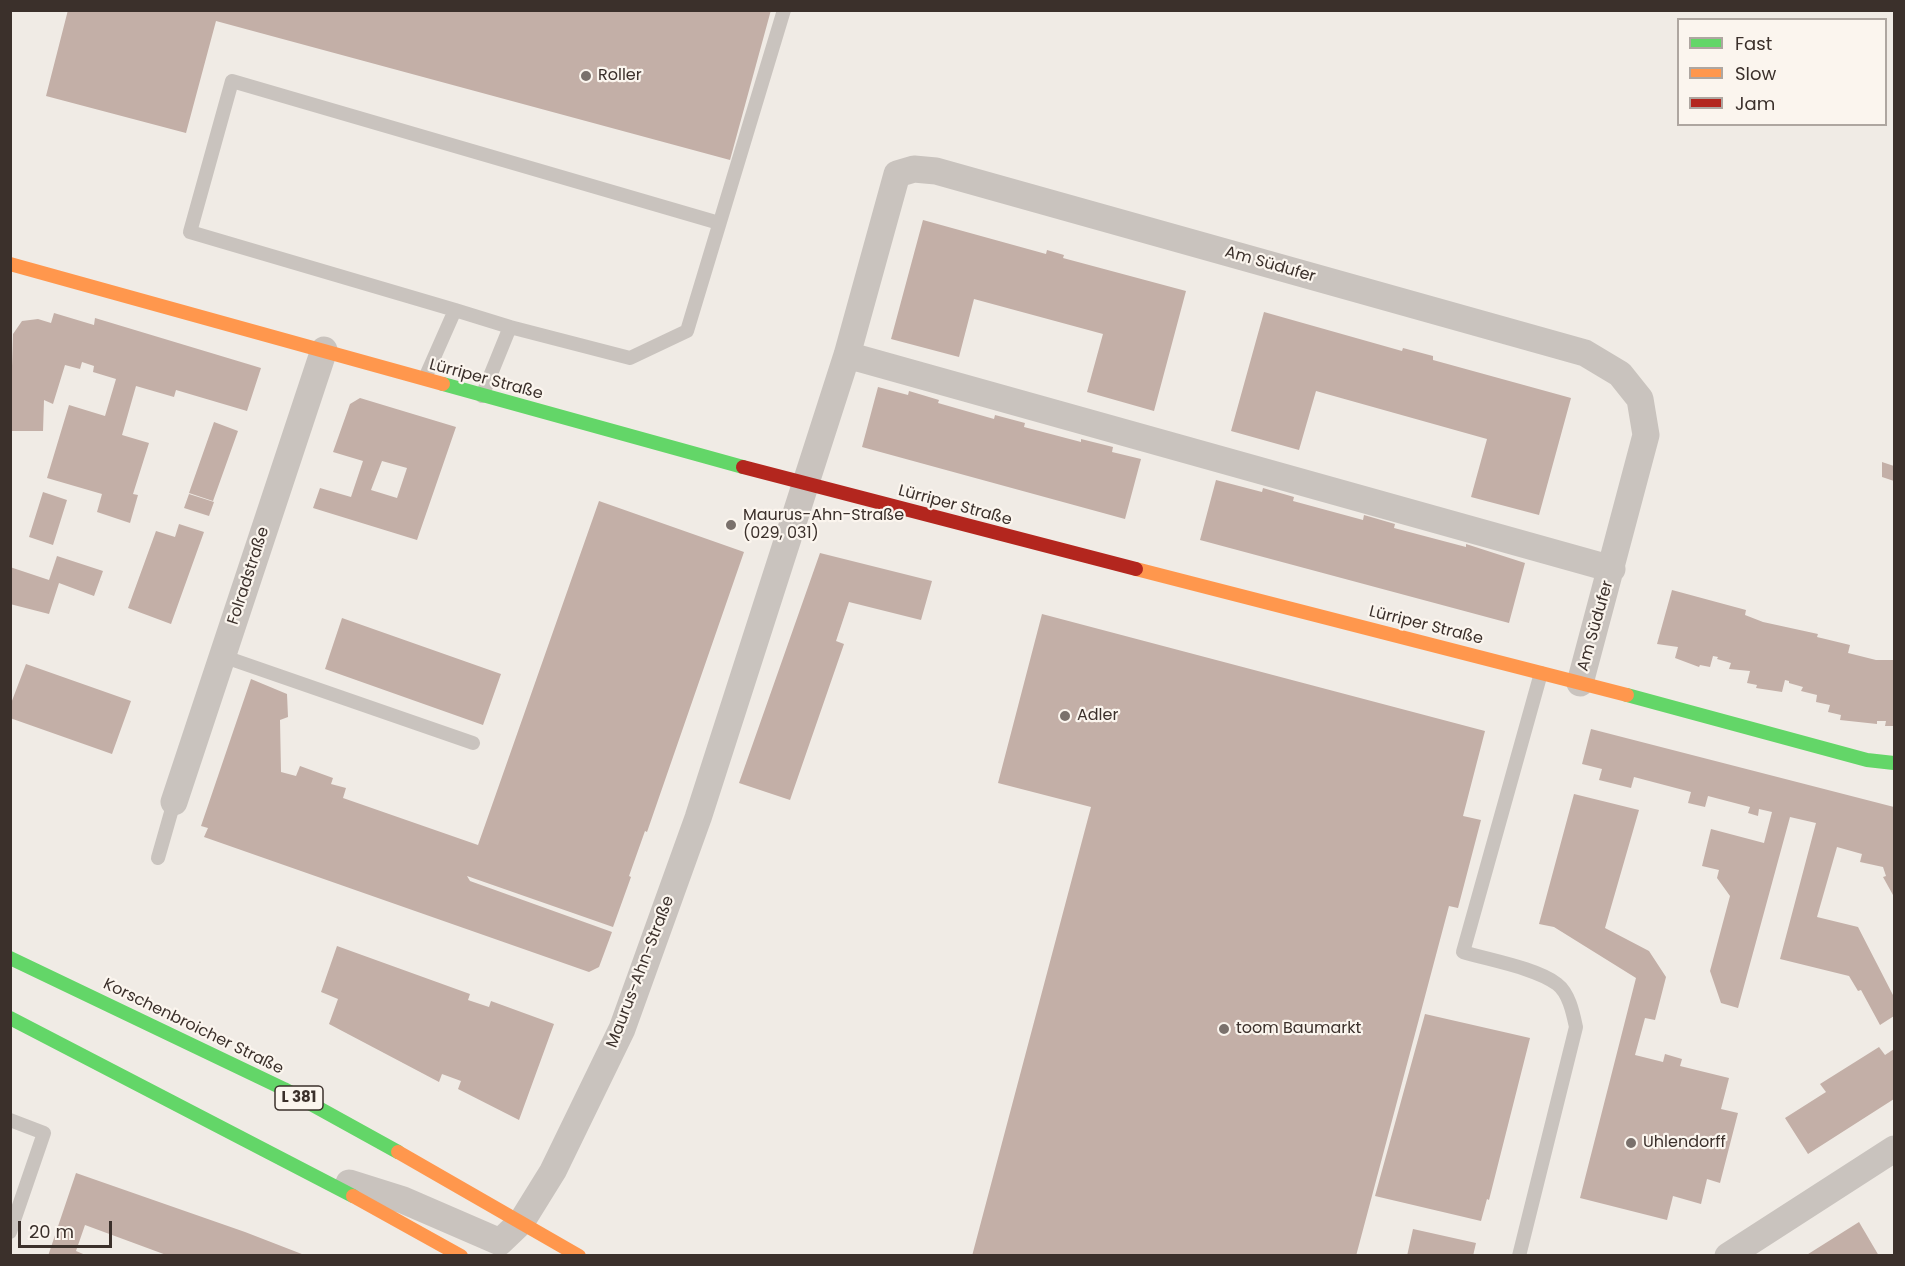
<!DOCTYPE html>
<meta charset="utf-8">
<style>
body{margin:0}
#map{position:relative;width:1905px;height:1266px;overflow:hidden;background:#f0ebe5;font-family:Poppins,sans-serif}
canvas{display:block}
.frame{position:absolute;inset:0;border:12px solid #3b302b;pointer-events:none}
.legend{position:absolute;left:1677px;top:18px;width:210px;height:108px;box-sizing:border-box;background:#fbf5ee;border:2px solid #aea6a0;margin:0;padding:8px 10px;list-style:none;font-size:18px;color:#3b302b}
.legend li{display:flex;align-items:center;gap:12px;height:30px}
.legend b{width:30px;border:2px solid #aea6a0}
.scale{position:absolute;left:18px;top:1221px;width:94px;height:27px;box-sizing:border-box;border:3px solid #3b302b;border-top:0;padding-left:8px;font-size:18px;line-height:21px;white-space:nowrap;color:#3b302b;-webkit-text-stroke:4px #fbf5ee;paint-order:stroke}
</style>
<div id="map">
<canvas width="1905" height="1266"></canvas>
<div class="frame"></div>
<ul class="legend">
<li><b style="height:8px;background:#63d668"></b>Fast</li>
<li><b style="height:8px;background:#ff974d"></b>Slow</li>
<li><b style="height:8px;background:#b3261e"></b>Jam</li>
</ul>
<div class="scale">20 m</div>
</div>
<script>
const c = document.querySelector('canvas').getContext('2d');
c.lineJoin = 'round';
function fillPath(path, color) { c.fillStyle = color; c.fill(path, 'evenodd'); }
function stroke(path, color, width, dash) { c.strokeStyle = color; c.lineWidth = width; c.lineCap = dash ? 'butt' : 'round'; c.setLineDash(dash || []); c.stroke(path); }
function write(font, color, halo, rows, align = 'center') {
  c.font = font + ' Poppins,sans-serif'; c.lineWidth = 4.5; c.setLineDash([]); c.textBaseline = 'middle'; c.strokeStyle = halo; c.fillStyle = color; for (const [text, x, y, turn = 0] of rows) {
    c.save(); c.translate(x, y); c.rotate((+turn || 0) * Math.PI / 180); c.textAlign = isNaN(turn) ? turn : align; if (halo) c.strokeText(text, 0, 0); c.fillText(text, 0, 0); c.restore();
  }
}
fillPath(new Path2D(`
 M 68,10 L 771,10 L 730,160 L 216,21 L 186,133 L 46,96 Z
 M 923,220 L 1046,254 L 1047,250 L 1064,255 L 1063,258 L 1186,291 L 1154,411 L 1087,392 L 1103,334 L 974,299 L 959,357 L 891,339 Z
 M 1264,312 L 1402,351 L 1403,348 L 1433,356 L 1433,360 L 1571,398 L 1539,515 L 1471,497 L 1487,439 L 1316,391 L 1299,450 L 1231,431 Z
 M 54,313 L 94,325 L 95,318 L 261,368 L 247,411 L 176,390 L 174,397 L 136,386 L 122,435 L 149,443 L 133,494 L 138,495 L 130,523 L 97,512 L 102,494 L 47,478 L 69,405 L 105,416 L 116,379 L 93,372 L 94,366 L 82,362 L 80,369 L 65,365 L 53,404 L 44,400 L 43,431 L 10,431 L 13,334 L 22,321 L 38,319 L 51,323 Z
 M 878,387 L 908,395 L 909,391 L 939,400 L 938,403 L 994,419 L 995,415 L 1025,423 L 1024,427 L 1081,442 L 1081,439 L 1113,447 L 1112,452 L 1141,459 L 1125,519 L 862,447 Z
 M 360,398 L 456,427 L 417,540 L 313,508 L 320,488 L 351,497 L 363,461 L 333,452 L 350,404 ZM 382,461 L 407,468 L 397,498 L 371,490 Z
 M 214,422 L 238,431 L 213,501 L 189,493 Z
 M 1882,462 L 1894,466 L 1894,481 L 1882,477 Z
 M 1216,480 L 1262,492 L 1263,488 L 1294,497 L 1293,501 L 1363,520 L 1364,515 L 1395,524 L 1394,528 L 1466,547 L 1466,544 L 1525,563 L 1509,623 L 1200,540 Z
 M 43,492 L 67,500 L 53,545 L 29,537 Z
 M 189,494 L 214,502 L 209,516 L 184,508 Z
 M 599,501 L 744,552 L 647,832 L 645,831 L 629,876 L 631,877 L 613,927 L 467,876 L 470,881 L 612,932 L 599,967 L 589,972 L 204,837 L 208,828 L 201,826 L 251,679 L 287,694 L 288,717 L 280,720 L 281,772 L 296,776 L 300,766 L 333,778 L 331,784 L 346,788 L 343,798 L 478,845 Z
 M 179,524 L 204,532 L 171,624 L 128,608 L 156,531 L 175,537 Z
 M 820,553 L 932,581 L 921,620 L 849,602 L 836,641 L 844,644 L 790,800 L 739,783 Z
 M 57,556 L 103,571 L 94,596 L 59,583 L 49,614 L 10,604 L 10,567 L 49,580 Z
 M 1672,590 L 1746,610 L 1745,615 L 1763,622 L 1818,634 L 1817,637 L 1850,645 L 1848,653 L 1876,660 L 1894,660 L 1894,726 L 1885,726 L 1886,721 L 1877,721 L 1877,724 L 1840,720 L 1841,715 L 1828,712 L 1830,705 L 1816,702 L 1817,695 L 1801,691 L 1803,687 L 1789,683 L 1789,681 L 1785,680 L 1782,692 L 1756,688 L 1757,685 L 1747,683 L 1750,671 L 1729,669 L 1731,663 L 1717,659 L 1718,657 L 1713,656 L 1710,667 L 1700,665 L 1699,667 L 1675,658 L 1678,647 L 1657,644 Z
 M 1042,614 L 1485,731 L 1463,816 L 1481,820 L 1458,908 L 1449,906 L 1356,1256 L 972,1256 L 1091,807 L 998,783 Z
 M 342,618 L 501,674 L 483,725 L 325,669 Z
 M 26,664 L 131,701 L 112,754 L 10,718 L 10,706 Z
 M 1591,729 L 1894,807 L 1894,894 L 1893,895 L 1883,877 L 1886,876 L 1883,867 L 1860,862 L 1862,854 L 1837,847 L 1817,917 L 1858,927 L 1894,997 L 1894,1016 L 1880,1025 L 1861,990 L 1858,991 L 1849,976 L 1780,959 L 1816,823 L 1790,817 L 1738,1008 L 1721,1003 L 1710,971 L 1730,896 L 1717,878 L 1719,870 L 1702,866 L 1711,829 L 1764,843 L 1772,812 L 1759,809 L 1758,816 L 1748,813 L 1750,807 L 1708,796 L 1705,807 L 1688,803 L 1691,792 L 1634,777 L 1631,788 L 1599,780 L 1602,769 L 1582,764 Z
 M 1574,794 L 1639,810 L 1605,928 L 1649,951 L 1666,977 L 1655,1020 L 1645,1018 L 1635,1055 L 1663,1062 L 1665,1054 L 1682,1059 L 1680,1066 L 1729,1078 L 1721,1109 L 1738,1113 L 1720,1183 L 1707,1179 L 1701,1204 L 1673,1196 L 1667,1220 L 1580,1198 L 1636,978 L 1554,927 L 1539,924 Z
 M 337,946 L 470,994 L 468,1000 L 489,1007 L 491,1001 L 554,1024 L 519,1120 L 458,1089 L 461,1081 L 442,1074 L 439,1082 L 329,1024 L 338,999 L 321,992 Z
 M 1425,1014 L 1530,1038 L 1489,1200 L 1487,1199 L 1481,1221 L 1375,1196 Z
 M 1879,1047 L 1885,1055 L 1894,1049 L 1894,1099 L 1808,1154 L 1785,1118 L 1826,1092 L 1820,1084 Z
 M 76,1173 L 245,1232 L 307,1256 L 169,1256 L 85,1225 L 76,1251 L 88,1256 L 48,1256 Z
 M 1859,1222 L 1879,1256 L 1805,1256 Z
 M 1413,1229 L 1476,1243 L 1473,1256 L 1407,1256 Z`), '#c3afa7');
stroke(new Path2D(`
 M 455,310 L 190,232 L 232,81 L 719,223
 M 425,378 L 455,310 L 510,327
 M 482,396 L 510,327 L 630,358 L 687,331 L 784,10
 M 222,656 L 473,743
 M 158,858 L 174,802
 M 10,1120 L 44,1133 L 10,1232
 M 1519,1256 L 1576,1027 C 1573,1013 1569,993 1557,984 C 1536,968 1489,960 1463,952 L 1541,673`), '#c9c3be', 14);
stroke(new Path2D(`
 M 847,355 L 1612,569
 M 174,802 L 324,350
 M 349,1183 L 403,1200 L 500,1242 L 522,1221 L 553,1171 L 622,1029 L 698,818 L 847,355 L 897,174 L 914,169 L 936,171 L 1585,353 L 1620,374 L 1640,399 L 1646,435 L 1580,683
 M 1728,1256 L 1894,1149`), '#c9c3be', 27);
stroke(new Path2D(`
 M 443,384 L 743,467
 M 1627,695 L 1867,760 L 1894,763
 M 10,958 L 284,1089 L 398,1152
 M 10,1018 L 353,1196`), '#63d668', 14);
stroke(new Path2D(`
 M 10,264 L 443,384
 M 1136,569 L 1627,695
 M 398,1152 L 579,1256
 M 353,1196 L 461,1256`), '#ff974d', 14);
stroke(new Path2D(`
 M 743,467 L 1136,569`), '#b3261e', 14);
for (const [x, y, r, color] of [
 [586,76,6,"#7a716c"],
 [731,525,6,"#7a716c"],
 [1065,716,6,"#7a716c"],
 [1224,1029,6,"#7a716c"],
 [1631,1143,6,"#7a716c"]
]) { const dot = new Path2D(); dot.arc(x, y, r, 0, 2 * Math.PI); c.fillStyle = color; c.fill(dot); stroke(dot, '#fbf5ee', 2); }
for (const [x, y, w] of [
 [299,1098,48]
]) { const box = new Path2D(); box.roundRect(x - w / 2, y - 12, w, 24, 4.5); c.fillStyle = '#fbf5ee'; c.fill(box); stroke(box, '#3b302b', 1.5); }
write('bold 15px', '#3b302b', null, [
 ["L 381",299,1098]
]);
write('16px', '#3b302b', '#fbf5ee', [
 ["Roller",598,76],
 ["Maurus-Ahn-Straße",743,516],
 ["(029, 031)",743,534],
 ["Adler",1077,716],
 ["toom Baumarkt",1236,1029],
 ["Uhlendorff",1643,1143]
], 'left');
write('16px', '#3b302b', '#fbf5ee', [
 ["Am Südufer",1270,265,16],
 ["Lürriper Straße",486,380,15],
 ["Lürriper Straße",955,506,15],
 ["Folradstraße",249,576,-72],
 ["Lürriper Straße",1426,626,14],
 ["Am Südufer",1596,626,-74],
 ["Maurus-Ahn-Straße",641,972,-69],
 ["Korschenbroicher Straße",193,1027,26]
]);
</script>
